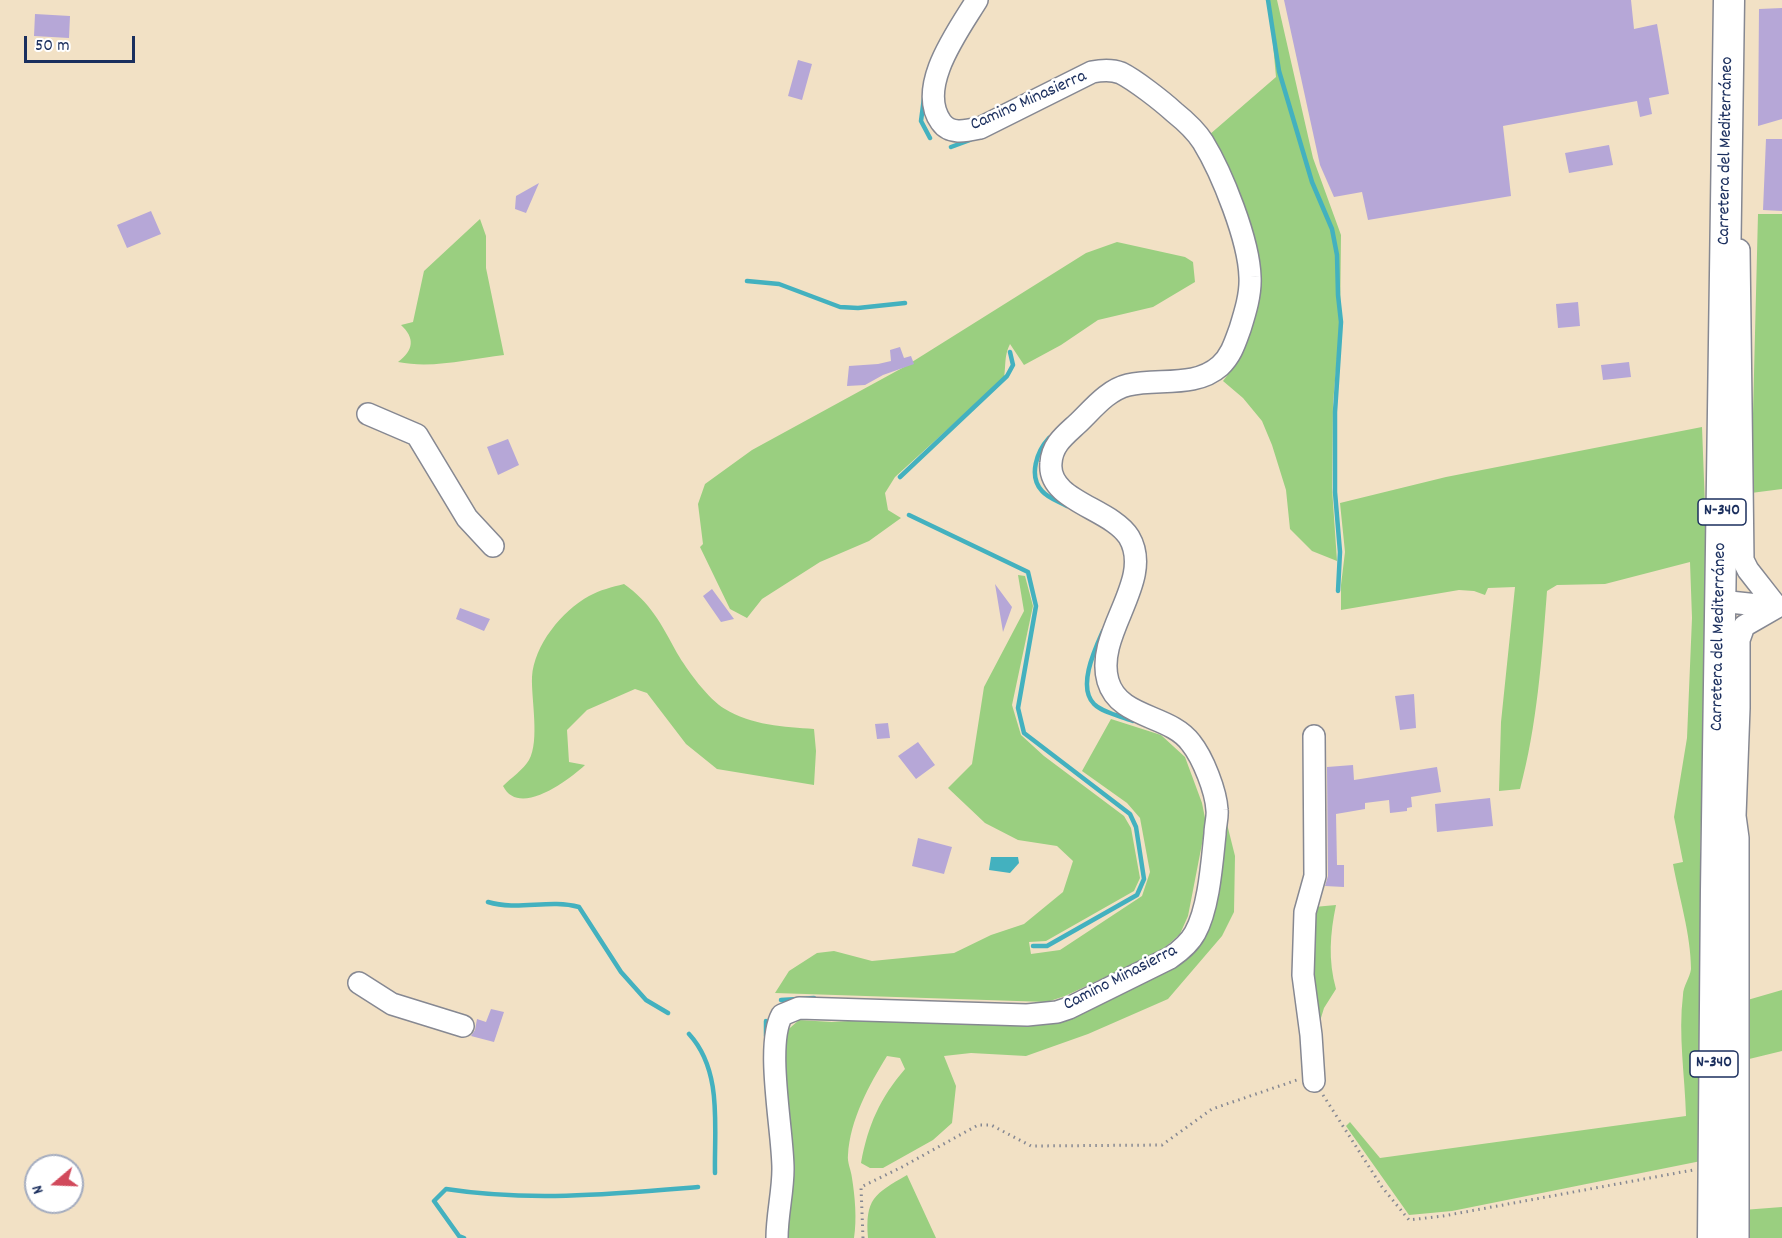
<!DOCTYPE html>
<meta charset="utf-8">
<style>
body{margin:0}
#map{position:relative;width:1782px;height:1238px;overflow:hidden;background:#f2e1c5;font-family:Dekko,sans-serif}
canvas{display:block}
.north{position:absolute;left:24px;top:1154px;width:60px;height:60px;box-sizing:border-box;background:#fff;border:2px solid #a4acbf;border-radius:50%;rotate:251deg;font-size:16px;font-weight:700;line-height:24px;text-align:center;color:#1b2f5e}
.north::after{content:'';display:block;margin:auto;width:21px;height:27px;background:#d1495b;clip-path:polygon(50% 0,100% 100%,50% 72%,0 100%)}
.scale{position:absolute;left:24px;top:36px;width:111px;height:27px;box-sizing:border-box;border:3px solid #1b2f5e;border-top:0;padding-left:8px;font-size:18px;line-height:21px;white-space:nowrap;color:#1b2f5e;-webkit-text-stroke:4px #fff;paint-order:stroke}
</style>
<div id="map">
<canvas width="1782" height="1238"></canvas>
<div class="north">N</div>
<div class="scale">50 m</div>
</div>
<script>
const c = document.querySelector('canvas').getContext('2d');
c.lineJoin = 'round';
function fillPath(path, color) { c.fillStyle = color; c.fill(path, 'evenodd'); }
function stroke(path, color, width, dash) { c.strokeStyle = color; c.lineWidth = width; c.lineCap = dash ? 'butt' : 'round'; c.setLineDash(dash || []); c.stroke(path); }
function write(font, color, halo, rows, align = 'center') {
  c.font = font + ' Dekko,sans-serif'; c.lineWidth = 5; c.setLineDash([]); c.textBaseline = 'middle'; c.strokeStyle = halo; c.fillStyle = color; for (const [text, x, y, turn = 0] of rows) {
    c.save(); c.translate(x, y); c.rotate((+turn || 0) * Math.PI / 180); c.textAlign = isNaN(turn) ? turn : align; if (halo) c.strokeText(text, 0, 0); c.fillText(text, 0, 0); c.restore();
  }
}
fillPath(new Path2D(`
 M 1269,0 L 1277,0 L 1313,158 L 1341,235 L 1340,325 L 1333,403 L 1332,488 L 1337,561 L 1312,551 L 1290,529 L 1286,490 L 1272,445 L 1262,421 L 1243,398 L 1223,381 L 1235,365 L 1256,305 L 1209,135 L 1276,77 Z
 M 1758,214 L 1782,214 L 1782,489 L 1751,493 Z
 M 480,219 L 486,236 L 486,268 L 504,355 C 470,359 432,369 398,362 C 414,350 415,338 401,325 L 413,322 L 424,271 Z
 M 1117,242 L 1185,257 L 1193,262 L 1195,282 L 1153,307 L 1098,320 L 1061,345 L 1024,365 L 1010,344 C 1004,356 1006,365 1004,378 L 895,477 L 885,493 L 888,510 L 901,518 L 869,541 L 820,562 L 762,599 L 747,618 L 730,609 L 700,547 L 703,544 L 698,504 L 705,484 L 752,450 L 904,367 L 1086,253 Z
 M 1702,427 L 1707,559 L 1700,862 L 1703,978 L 1701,1161 L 1452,1211 L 1409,1215 L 1346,1126 L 1350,1122 L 1380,1158 L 1686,1116 C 1685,1076 1678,1035 1683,995 C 1683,986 1690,978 1691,969 C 1691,935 1679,897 1673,864 L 1683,862 L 1674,817 L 1687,738 L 1692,618 L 1690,562 L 1605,584 L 1557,585 L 1547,591 C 1542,657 1537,726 1520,789 L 1499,791 L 1501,722 L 1515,587 L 1488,588 L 1485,595 L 1474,591 L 1459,590 L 1341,610 L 1341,585 L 1345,552 L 1340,503 L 1446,477 Z
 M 1018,575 L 1025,576 L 1033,606 L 1012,705 L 1021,735 L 1044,756 L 1124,816 L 1131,828 L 1140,878 L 1134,891 L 1046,941 L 1029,942 L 1031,954 L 1060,950 L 1142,896 L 1150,872 L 1140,818 L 1127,803 L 1082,771 L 1111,719 L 1161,735 L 1185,757 L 1202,803 L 1206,823 L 1188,916 L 1180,934 L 1161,951 L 1065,996 L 1047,1002 L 775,993 L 789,971 L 817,953 L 834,951 L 872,961 L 954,953 L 991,935 L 1024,924 L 1063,892 L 1073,861 L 1057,846 L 1018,840 L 985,823 L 948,788 L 972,764 L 984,687 L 1024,611 Z
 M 624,584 C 650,602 662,625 677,653 C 687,670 708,699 725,709 C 750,725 785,727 814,729 L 816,751 L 814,785 L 717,769 L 686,744 L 647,693 L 635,689 L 587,710 L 567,730 L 569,762 L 585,765 C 569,780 519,818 503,786 C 511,778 524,769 529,760 C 540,741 531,698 532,677 C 534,645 562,611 589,596 C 600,590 612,587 624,584 Z
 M 1227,824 L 1235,856 L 1234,912 L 1222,936 L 1168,999 L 1088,1034 L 1026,1056 L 971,1053 L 944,1056 L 956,1086 L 952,1123 L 933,1140 L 883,1168 L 870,1168 L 861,1163 C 868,1125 880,1098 905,1069 L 900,1058 L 887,1056 C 869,1085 850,1120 848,1155 C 847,1162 851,1170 852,1178 C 855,1197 857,1219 854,1238 L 788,1238 L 783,1034 L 799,1020 L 832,1022 L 880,1019 L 1046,1025 L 1078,1012 L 1185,961 L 1206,928 L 1222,842 Z
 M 1336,905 C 1330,934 1328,960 1336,989 L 1324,1008 L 1317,1031 L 1310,1002 L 1314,907 Z
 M 1782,990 L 1782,1051 L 1745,1060 L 1744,1001 Z
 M 907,1175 L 936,1238 L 868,1238 C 865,1199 874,1194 907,1175 Z
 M 1782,1207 L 1782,1238 L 1744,1238 L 1743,1210 Z`), '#9acf80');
fillPath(new Path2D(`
 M 991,857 L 1018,857 L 1019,863 L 1010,873 L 989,870 Z`), '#43b1bf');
stroke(new Path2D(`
 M 1268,0 L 1279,71 L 1312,182 L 1332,229 L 1337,255 L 1338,295 L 1341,322 L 1335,412 L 1335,492 L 1340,552 L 1338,591
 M 924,98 L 921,121 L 930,138
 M 951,147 L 970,140
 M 747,281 L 779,284 L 840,307 L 858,308 L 905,303
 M 1049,438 C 1037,451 1028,476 1042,491 C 1048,498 1058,501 1067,506
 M 900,477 L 1007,376 L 1013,365 L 1010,352
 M 909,515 L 1028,572 L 1036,606 L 1018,708 L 1024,733 L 1130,814 L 1136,827 L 1144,879 L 1137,895 L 1047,946 L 1033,946
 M 1103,631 C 1095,649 1077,687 1094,704 C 1103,713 1121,716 1133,721
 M 488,902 C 518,911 549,899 579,907 L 621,972 L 646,1000 L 668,1013
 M 781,1000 L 814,998
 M 766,1021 L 766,1036
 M 689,1034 C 723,1071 714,1127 715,1173
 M 464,1238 L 459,1236 L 434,1201 L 446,1189 C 530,1202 614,1194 698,1187`), '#43b1bf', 4.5);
fillPath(new Path2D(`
 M 1284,0 L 1631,0 L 1634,29 L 1657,24 L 1669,94 L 1649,98 L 1652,114 L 1640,117 L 1637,101 L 1503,126 L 1511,196 L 1368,220 L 1362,192 L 1334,197 L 1320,165 Z
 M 1782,8 L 1782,119 L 1758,126 L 1759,9 Z
 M 35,14 L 70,16 L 69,38 L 34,36 Z
 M 798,60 L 812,64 L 802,100 L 788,96 Z
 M 1766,139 L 1782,139 L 1782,211 L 1763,210 Z
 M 1609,145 L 1613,165 L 1569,173 L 1565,153 Z
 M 539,183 L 526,213 L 515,209 L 516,196 Z
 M 151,211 L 161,234 L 127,248 L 117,225 Z
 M 1578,302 L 1580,326 L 1558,328 L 1556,304 Z
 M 900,347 L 904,358 L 911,356 L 914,364 L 883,375 L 865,385 L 847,386 L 849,366 L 878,364 L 891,361 L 890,350 Z
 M 1629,362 L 1631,377 L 1603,380 L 1601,365 Z
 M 508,439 L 519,465 L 498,475 L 487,447 Z
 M 995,584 L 1012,607 L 1003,632 Z
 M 712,589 L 734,619 L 721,622 L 703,596 Z
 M 460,608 L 490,619 L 484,631 L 456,619 Z
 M 1414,694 L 1416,728 L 1400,730 L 1395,696 Z
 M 888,723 L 890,738 L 877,739 L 875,724 Z
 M 918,742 L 935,765 L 916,779 L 898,756 Z
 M 1353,765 L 1354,780 L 1437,767 L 1441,792 L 1411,797 L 1412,807 L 1407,808 L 1407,811 L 1390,813 L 1389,800 L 1365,803 L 1365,809 L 1336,814 L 1337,865 L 1344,865 L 1344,887 L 1325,886 L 1328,876 L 1327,767 Z
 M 1490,798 L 1493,826 L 1437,832 L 1435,804 Z
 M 918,838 L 952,847 L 944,874 L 912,866 Z
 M 491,1009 L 504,1012 L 494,1042 L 471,1036 L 475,1030 L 477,1019 L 486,1022 Z`), '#b6a7d7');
const minor = new Path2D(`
 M 1739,250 L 1743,560 L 1748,570 L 1777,607
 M 368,414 L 417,435 L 467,518 L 493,546
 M 1720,601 L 1777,607
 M 1735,816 L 1738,838 L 1738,1238
 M 1732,828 L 1735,816 L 1739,708 L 1739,640 L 1744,626 L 1777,607
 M 359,983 L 392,1004 L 463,1026
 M 1314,1081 L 1311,1035 L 1303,975 L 1305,912 L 1315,876 L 1314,736
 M 777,1238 C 777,1215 783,1192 783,1169 C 783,1131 765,1045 782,1015 L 799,1008 L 1027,1015 L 1057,1012 L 1069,1008 L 1170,958 C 1180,951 1189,944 1195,933 C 1209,908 1212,862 1215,834 C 1215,826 1218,817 1217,810 C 1216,791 1203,758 1191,743 C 1170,714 1119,719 1108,681 C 1094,633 1155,581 1129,537 C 1111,508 1047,501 1051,463 C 1052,445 1064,436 1077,424 C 1092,410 1107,390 1128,385 C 1159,378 1195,388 1220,366 C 1231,356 1235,343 1240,329 C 1245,313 1251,294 1250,277 C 1249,240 1222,173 1203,142 C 1196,131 1184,120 1174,112 C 1162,101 1135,80 1121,73 C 1111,69 1102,70 1092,72 L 980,128 C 966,131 950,135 941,122 C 916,87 958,31 977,0`);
const highway = new Path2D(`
 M 1713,1238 L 1716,890 L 1729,0`);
stroke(minor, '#868892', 24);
stroke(highway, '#868892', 33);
stroke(new Path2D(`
 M 1323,1095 L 1382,1187 L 1409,1220 L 1443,1216 L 1693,1170
 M 863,1238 L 861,1187 L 902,1167 L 978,1125 L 991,1125 L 1031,1146 L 1162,1145 L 1212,1109 L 1297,1080`), '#868892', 3, [1.5, 4.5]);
stroke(minor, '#fff', 21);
stroke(highway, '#fff', 30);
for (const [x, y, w] of [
 [1722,512,48],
 [1714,1064,48]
]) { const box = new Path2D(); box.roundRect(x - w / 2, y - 13, w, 26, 4.5); c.fillStyle = '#fff'; c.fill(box); stroke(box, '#1b2f5e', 1.5); }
write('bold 16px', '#1b2f5e', null, [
 ["N-340",1722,512],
 ["N-340",1714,1064]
]);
write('18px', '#1b2f5e', '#fff', [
 ["Camino Minasierra",1029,102,-24],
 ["Carretera del Mediterráneo",1727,151,-89],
 ["Carretera del Mediterráneo",1720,637,-89],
 ["Camino Minasierra",1121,979,-27]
]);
</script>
